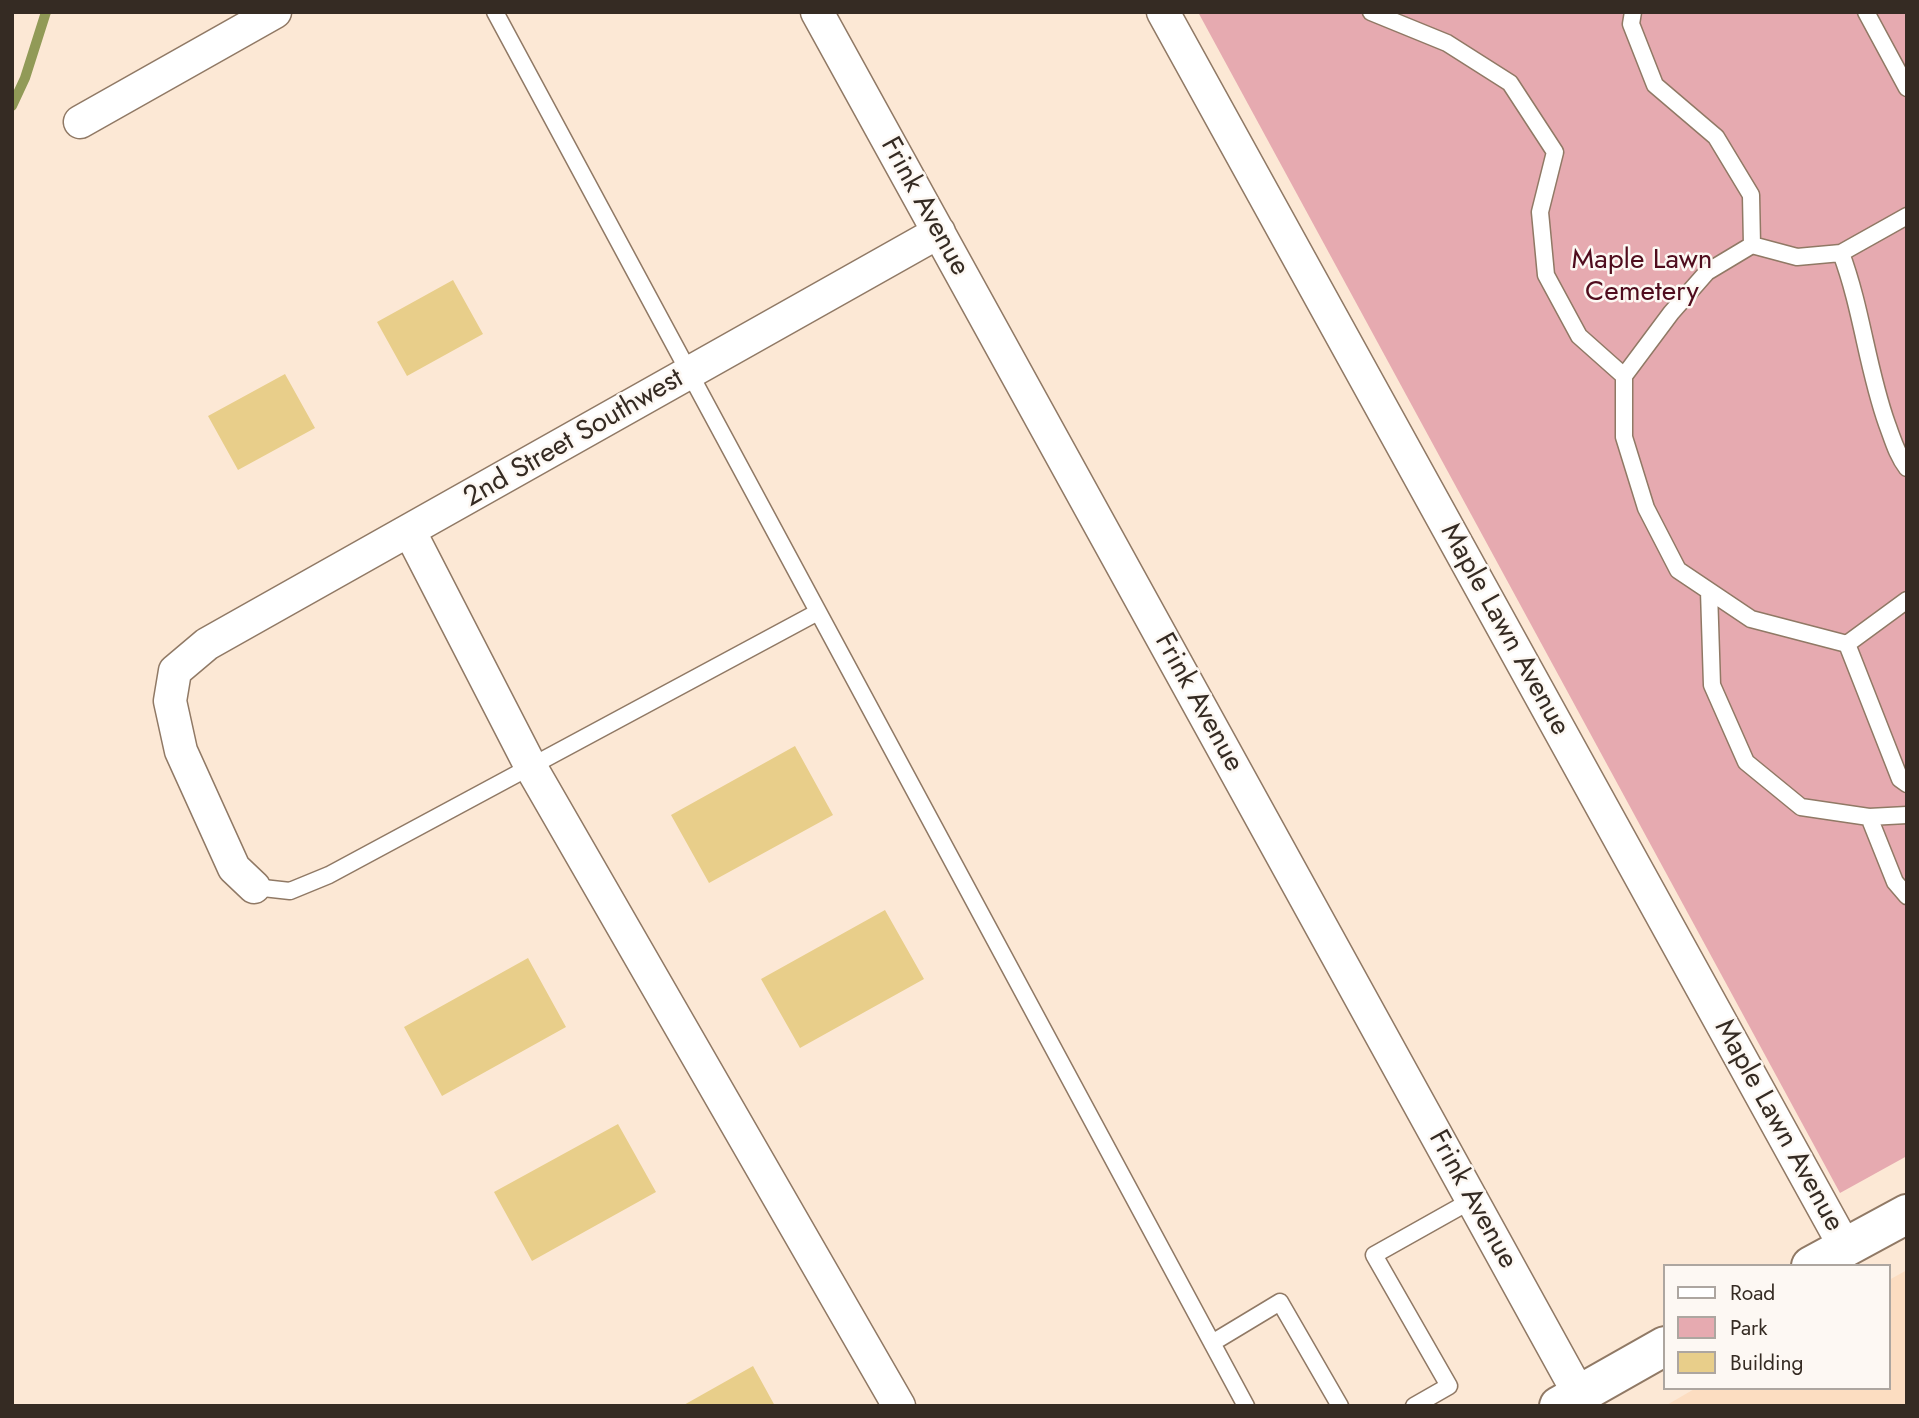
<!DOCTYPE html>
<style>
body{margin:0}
#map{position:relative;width:1919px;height:1418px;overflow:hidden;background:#fce8d5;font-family:Jost,sans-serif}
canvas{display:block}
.frame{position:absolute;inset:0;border:14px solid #352b23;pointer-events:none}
.legend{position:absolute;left:1663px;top:1264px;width:228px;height:126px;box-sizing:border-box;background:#fdf8f3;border:2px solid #ada6a0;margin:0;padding:9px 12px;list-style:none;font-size:21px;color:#352b23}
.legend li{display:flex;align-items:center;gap:14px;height:35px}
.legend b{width:35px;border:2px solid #ada6a0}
</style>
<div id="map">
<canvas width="1919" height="1418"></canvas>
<div class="frame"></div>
<ul class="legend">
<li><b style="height:9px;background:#fff"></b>Road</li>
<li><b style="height:19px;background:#e6aab0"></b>Park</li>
<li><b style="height:19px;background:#e8ce8a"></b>Building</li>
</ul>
</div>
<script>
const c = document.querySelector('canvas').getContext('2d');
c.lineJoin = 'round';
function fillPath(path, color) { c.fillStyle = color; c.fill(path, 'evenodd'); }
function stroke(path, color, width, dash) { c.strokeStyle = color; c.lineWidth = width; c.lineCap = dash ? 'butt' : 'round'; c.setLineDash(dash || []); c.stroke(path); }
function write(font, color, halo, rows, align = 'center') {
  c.font = font + ' Jost,sans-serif'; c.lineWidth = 5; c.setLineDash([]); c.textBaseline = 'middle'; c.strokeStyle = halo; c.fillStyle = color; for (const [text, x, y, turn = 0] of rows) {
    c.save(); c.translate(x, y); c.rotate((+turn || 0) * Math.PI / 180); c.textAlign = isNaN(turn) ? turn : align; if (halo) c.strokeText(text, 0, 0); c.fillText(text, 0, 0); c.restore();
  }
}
fillPath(new Path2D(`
 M 1907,1270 L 1905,1406 L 1665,1406 L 1696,1388 L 1889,1388 L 1889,1280 Z`), '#fcddc1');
fillPath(new Path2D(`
 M 1198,12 L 1907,12 L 1907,1156 L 1840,1193 Z`), '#e6aab0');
stroke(new Path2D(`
 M 12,106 L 25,78 L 46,12`), '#919a57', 10);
fillPath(new Path2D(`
 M 453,280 L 483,334 L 407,376 L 377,322 Z
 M 285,374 L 315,428 L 238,470 L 208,416 Z
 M 795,746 L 833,815 L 709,883 L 671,815 Z
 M 885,910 L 924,979 L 800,1048 L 761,979 Z
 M 528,958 L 566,1027 L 442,1096 L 404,1027 Z
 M 618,1124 L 656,1192 L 532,1261 L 494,1192 Z
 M 753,1366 L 775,1406 L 682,1406 Z`), '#e8ce8a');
const service = new Path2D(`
 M 495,12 L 1246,1406
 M 1371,12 L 1447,43 L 1510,83 L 1555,152 L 1540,212 L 1546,275 L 1579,336 L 1624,376 L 1624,437 L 1646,508 L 1678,570 L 1751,619 L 1847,644
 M 1633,12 L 1631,24 L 1655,85 L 1716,137 L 1751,195 L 1752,245 L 1797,257 L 1841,253 L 1907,216
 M 1866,12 L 1907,88
 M 1841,253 C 1862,309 1867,368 1887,424 C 1893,440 1897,455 1907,468
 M 1624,376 L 1671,313 L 1707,272 L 1752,245
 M 1709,591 L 1712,685 L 1746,762 L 1801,807 L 1869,817 L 1907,815
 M 1847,644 L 1900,779 L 1907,784
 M 1847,644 L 1907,600
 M 1869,817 L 1895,882 L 1907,896
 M 254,887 L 290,891 L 329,875 L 818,612
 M 1212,1343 L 1280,1302 L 1340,1406
 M 1414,1406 L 1449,1386 L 1374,1255 L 1472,1200`);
const minor = new Path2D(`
 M 817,12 L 1579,1394
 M 1163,12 L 1845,1247
 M 80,122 L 275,12
 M 410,532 L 532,769 L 899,1406
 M 254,887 L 234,868 L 181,751 L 170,701 L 175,671 L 207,644 L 939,232`);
const tertiary = new Path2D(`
 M 1811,1266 L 1907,1214
 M 1559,1406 L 1665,1346`);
stroke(service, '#907965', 19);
stroke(minor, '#907965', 35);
stroke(tertiary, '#907965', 42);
stroke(service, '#fff', 16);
stroke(minor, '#fff', 32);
stroke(tertiary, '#fff', 38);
write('28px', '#352b23', '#fdf8f3', [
 ["Frink Avenue",924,207,61],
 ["2nd Street Southwest",574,439,-30],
 ["Maple Lawn Avenue",1504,630,61],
 ["Frink Avenue",1198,703,61],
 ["Maple Lawn Avenue",1778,1126,61],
 ["Frink Avenue",1472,1200,61]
]);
write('28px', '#4f0c1d', '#fdf8f3', [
 ["Maple Lawn",1642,261],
 ["Cemetery",1642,293]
]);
</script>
